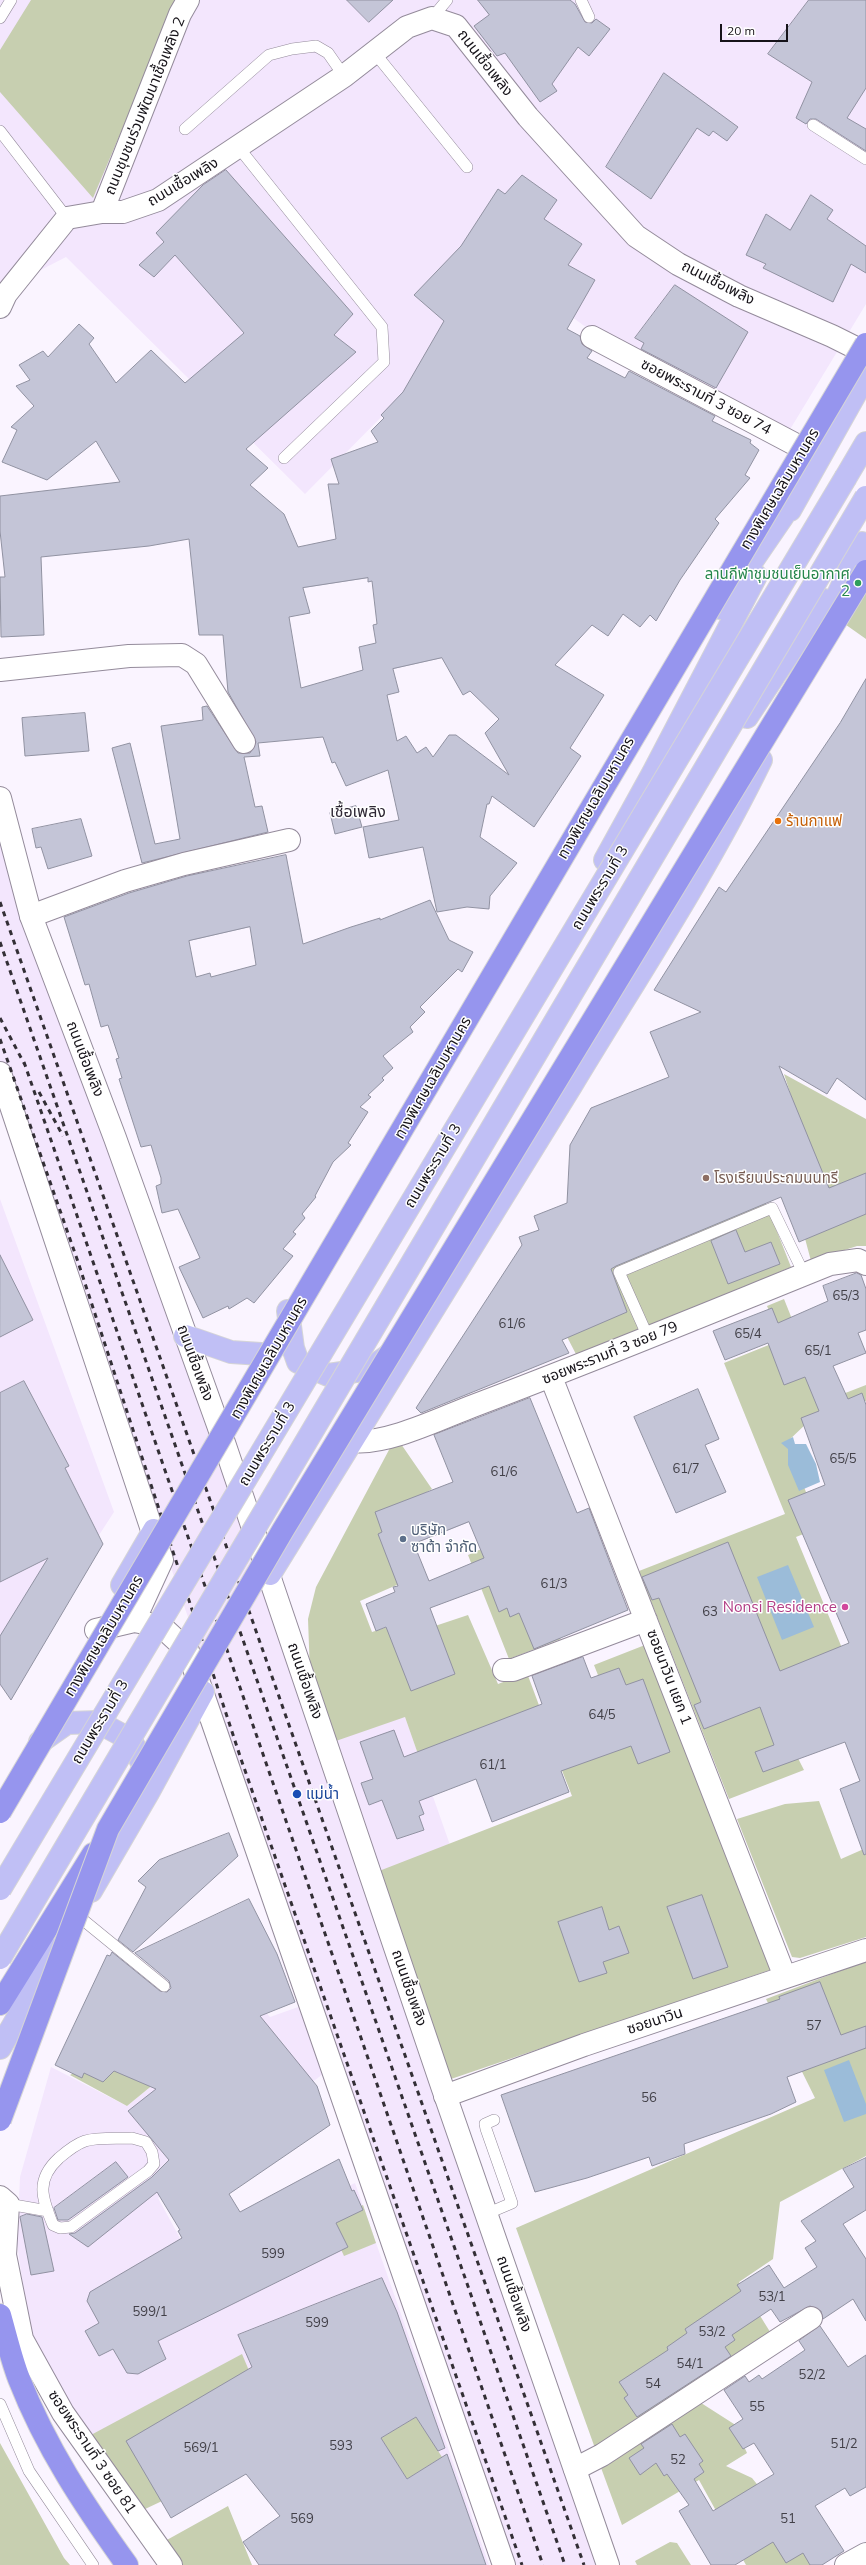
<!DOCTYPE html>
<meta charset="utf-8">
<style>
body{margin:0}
#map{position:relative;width:866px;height:2565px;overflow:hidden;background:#faf4ff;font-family:Mulish,sans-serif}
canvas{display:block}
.scale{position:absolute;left:720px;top:24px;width:68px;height:18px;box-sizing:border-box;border:2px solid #161319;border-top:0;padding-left:5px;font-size:12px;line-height:14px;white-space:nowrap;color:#161319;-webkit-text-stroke:3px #fff;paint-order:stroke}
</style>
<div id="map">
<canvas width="866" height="2565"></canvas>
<div class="scale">20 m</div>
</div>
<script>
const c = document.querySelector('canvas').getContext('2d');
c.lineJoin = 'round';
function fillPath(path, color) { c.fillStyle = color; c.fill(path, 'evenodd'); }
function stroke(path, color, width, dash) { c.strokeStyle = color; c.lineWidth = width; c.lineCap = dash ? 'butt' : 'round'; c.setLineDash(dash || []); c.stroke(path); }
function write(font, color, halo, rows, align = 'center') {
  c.font = font + ' Mulish,"Noto Sans Thai",sans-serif'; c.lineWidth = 3; c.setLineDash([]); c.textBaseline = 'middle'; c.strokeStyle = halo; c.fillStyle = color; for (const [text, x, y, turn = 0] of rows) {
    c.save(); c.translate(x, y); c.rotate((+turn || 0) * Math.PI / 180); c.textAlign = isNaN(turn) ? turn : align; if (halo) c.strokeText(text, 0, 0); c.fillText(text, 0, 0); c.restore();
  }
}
fillPath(new Path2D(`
 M 0,0 L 866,0 L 866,304 L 783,441 L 583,325 L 483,252 L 410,388 L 305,494 L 66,257 L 0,291 Z
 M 0,814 L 311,1729 L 405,1717 L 450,1845 L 361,1878 L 596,2565 L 513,2565 L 0,1069 Z
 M 0,1199 L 114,1512 L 0,1688 Z
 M 256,2001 L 270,2017 L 301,2006 L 323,2074 L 158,2198 L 193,2262 L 355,2183 L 489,2565 L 369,2565 L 255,2385 L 89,2436 L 34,2343 L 28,2319 L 17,2244 L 20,2177 L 51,2067 L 127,2106 Z`), '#f3e6fd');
fillPath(new Path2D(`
 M 31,0 L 177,0 L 93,198 L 0,92 L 0,50 Z
 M 866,551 L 866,639 L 832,615 Z
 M 784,1074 L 866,1119 L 866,1246 L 857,1246 L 811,1261 L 803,1231 L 822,1191 Z
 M 765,1201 L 791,1267 L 578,1358 L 551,1306 L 592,1272 Z
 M 784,1299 L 798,1334 L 817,1404 L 866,1385 L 866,1401 L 807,1423 L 787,1442 L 812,1508 L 866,1509 L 796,1537 L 854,1677 L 773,1709 L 804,1770 L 729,1799 L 639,1571 L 785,1514 L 724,1363 L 781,1340 L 767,1306 Z
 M 401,1444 L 432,1489 L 383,1517 L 406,1581 L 360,1601 L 372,1632 L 406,1621 L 411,1634 L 468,1615 L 498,1684 L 527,1673 L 540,1708 L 419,1757 L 405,1717 L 333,1742 L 310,1674 L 308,1619 L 316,1587 L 390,1448 Z
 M 490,1545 L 561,1639 L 509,1659 L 468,1555 Z
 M 645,1645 L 770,1970 L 451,2079 L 379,1871 L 572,1796 L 561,1768 L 624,1741 L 594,1665 Z
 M 819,1801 L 841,1859 L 866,1848 L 866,1937 L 800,1958 L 792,1957 L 737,1819 L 785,1804 Z
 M 866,1961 L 866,2156 L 780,2202 L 773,2259 L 739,2282 L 772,2335 L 596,2451 L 516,2228 L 815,2098 L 766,1999 Z
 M 201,2001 L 226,2025 L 127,2106 L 70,2075 Z
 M 363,2205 L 376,2243 L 344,2256 L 328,2221 Z
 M 242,2354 L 255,2385 L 264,2453 L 143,2510 L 89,2436 Z
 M 698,2401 L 734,2424 L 747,2453 L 726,2466 L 752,2478 L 822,2565 L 746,2565 L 699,2480 L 622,2525 L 600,2465 Z
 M 416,2417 L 442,2457 L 407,2479 L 381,2438 Z
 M 0,2443 L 64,2558 L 70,2565 L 0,2565 Z
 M 228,2506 L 252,2565 L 183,2565 L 165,2541 Z
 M 670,2542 L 677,2543 L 691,2565 L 637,2565 L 635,2561 Z`), '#c7cfb0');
fillPath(new Path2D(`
 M 793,1437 L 795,1444 L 806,1444 L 816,1464 L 820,1482 L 799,1491 L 788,1465 L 788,1449 L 781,1443 Z
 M 788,1565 L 814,1627 L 782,1640 L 757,1577 Z
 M 849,2060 L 866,2104 L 866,2114 L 844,2122 L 824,2070 Z`), '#9bbcd9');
const building = new Path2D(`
 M 347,0 L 393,0 L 369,22 Z
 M 478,0 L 570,0 L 575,4 L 585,22 L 592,23 L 596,19 L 610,29 L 589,56 L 578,47 L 552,84 L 557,91 L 540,102 L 505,53 L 497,56 L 474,26 L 489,15 Z
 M 809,0 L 866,0 L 866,88 L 847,118 L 866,129 L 866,151 L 816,119 L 810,119 L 806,124 L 796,118 L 812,82 L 768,54 Z
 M 664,73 L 738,127 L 727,141 L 713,131 L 709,136 L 697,128 L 651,199 L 606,167 Z
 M 226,170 L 353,314 L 334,335 L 356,352 L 246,449 L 268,468 L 250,485 L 284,514 L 298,547 L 336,539 L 328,484 L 339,484 L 331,459 L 378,442 L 371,431 L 384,418 L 381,415 L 403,392 L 444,321 L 414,295 L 461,246 L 498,189 L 505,194 L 522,175 L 557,200 L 544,219 L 582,244 L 568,265 L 595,280 L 567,329 L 580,336 L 582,344 L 592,351 L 587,358 L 625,378 L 629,371 L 715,416 L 712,421 L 751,440 L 750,443 L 759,450 L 745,475 L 750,478 L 715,519 L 719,523 L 680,580 L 656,621 L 650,615 L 640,627 L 623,614 L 608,636 L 592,625 L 555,665 L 604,695 L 570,748 L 581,756 L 534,827 L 492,796 L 489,804 L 487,804 L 480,837 L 517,863 L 490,896 L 489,909 L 467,907 L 437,912 L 423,847 L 369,858 L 363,827 L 399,820 L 388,770 L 346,786 L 335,762 L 332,763 L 323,737 L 258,743 L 260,756 L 244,757 L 255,807 L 262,806 L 268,832 L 142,863 L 112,748 L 130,743 L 155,844 L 180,839 L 161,726 L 203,720 L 202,707 L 207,706 L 238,753 L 250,753 L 256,742 L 228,692 L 223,635 L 199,635 L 189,539 L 149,546 L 41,557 L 44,635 L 1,637 L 0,577 L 5,577 L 0,531 L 0,496 L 120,482 L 96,441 L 47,480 L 2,462 L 17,430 L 11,427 L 34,406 L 16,386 L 30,380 L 19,365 L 43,351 L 48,357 L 79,324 L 94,338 L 89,344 L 116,383 L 151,350 L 185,383 L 244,333 L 175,255 L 154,277 L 139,265 L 164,242 L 156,233 L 203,185 ZM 368,578 L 368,582 L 372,581 L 377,624 L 373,625 L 376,643 L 359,647 L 363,670 L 301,688 L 289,617 L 310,613 L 303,588 ZM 442,658 L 463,695 L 470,691 L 499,719 L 485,733 L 509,775 L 456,735 L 449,735 L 433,757 L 426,747 L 417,753 L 406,736 L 397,741 L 387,695 L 399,692 L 393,669 Z
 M 811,195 L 833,210 L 827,219 L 866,246 L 866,273 L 851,264 L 833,302 L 763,268 L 766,264 L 746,255 L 766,214 L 790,230 Z
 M 675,285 L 748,332 L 716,388 L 641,349 L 644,343 L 635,338 Z
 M 866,679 L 866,1100 L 837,1078 L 827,1094 L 779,1066 L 829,1188 L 866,1173 L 866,1214 L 799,1242 L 781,1197 L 616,1266 L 611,1269 L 627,1312 L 562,1340 L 569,1353 L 421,1413 L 416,1408 L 522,1245 L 519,1237 L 539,1230 L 534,1216 L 567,1203 L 570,1145 L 591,1108 L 669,1077 L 650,1032 L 701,1012 L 654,990 L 719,887 L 726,892 L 840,723 Z
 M 85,713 L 89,751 L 25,756 L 22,718 Z
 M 356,806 L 362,827 L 335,834 L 330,813 Z
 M 81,819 L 92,856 L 48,869 L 41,847 L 36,848 L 32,829 Z
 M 286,855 L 303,944 L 351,927 L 380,918 L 380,920 L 430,900 L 449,940 L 473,952 L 462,972 L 458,969 L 420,1007 L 425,1012 L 410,1027 L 413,1032 L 383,1056 L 393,1068 L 382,1078 L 384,1080 L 368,1095 L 371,1097 L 360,1107 L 368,1112 L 348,1143 L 351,1145 L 333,1162 L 315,1196 L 316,1197 L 302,1214 L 305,1218 L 293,1232 L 296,1234 L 283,1249 L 293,1256 L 254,1303 L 247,1298 L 229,1309 L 228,1306 L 203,1318 L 179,1267 L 200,1258 L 178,1209 L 162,1213 L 156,1186 L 161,1184 L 161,1178 L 151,1145 L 141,1147 L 119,1079 L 122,1078 L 116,1059 L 119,1058 L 108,1025 L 101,1027 L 89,984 L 85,985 L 64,917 L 129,893 L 187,876 ZM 250,927 L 256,965 L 211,977 L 210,973 L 196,977 L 189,941 Z
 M 736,1230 L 745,1252 L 771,1242 L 780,1264 L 728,1284 L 711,1241 Z
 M 0,1255 L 33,1320 L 0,1337 Z
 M 857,1273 L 861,1275 L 866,1289 L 866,1330 L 858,1333 L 866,1353 L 833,1366 L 848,1399 L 862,1393 L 866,1405 L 866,1854 L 864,1855 L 840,1789 L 860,1781 L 845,1742 L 763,1772 L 755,1752 L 774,1745 L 760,1707 L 704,1729 L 694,1705 L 701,1702 L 659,1598 L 652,1600 L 642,1577 L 728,1542 L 780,1671 L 849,1643 L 788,1500 L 825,1485 L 801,1418 L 819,1411 L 805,1377 L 784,1385 L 768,1343 L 725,1360 L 713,1331 L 772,1308 L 778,1323 L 828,1301 L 823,1286 Z
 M 24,1381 L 69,1466 L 65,1468 L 103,1544 L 11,1700 L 0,1684 L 0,1636 L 48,1558 L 0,1582 L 0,1393 Z
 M 698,1389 L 719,1439 L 705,1445 L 726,1492 L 676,1513 L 634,1417 Z
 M 530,1398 L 577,1513 L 589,1508 L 628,1610 L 534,1649 L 519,1613 L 510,1617 L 507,1608 L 499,1612 L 489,1586 L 430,1608 L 455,1674 L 411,1691 L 386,1627 L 376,1631 L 366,1604 L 395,1592 L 393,1587 L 398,1586 L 378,1534 L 382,1532 L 375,1512 L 453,1482 L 434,1435 ZM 469,1522 L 484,1558 L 429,1581 L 414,1544 Z
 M 583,1657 L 591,1678 L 619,1668 L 626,1685 L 643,1679 L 670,1752 L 638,1764 L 631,1746 L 561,1771 L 569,1792 L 492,1822 L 476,1779 L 419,1801 L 424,1814 L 419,1816 L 424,1830 L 397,1839 L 382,1800 L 369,1805 L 361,1783 L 373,1779 L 360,1742 L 394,1730 L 404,1757 L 542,1704 L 532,1676 Z
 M 229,1833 L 238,1856 L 133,1952 L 118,1940 L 146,1887 L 138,1881 L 159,1860 Z
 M 702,1895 L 728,1967 L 693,1979 L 667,1907 Z
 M 249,1899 L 277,1954 L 295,2002 L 260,2016 L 317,2086 L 330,2125 L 229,2194 L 240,2212 L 339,2159 L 352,2191 L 354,2190 L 363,2210 L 336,2223 L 348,2247 L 158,2341 L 166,2359 L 138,2374 L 127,2373 L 113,2349 L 99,2356 L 85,2331 L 99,2323 L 87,2301 L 90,2292 L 182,2238 L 178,2231 L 180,2230 L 157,2192 L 88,2247 L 69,2234 L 75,2233 L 152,2177 L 169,2160 L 128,2111 L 156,2089 L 114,2071 L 103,2082 L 84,2073 L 82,2078 L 55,2065 L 107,1955 L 110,1956 L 112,1952 L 160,1991 L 167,1992 L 171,1988 L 169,1981 L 135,1953 Z
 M 602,1907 L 609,1930 L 619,1926 L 629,1953 L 603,1962 L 607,1973 L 579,1982 L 558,1922 Z
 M 820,1982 L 841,2035 L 866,2026 L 866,2048 L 787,2077 L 796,2102 L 771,2114 L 684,2144 L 685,2154 L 652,2166 L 649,2157 L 587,2178 L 535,2192 L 501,2095 L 780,1999 L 779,1997 Z
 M 866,2158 L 866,2210 L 843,2224 L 866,2259 L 866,2321 L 853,2299 L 823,2319 L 821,2311 L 810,2306 L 780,2322 L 771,2309 L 732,2335 L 735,2340 L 725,2347 L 731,2356 L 637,2417 L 624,2398 L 628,2395 L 619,2382 L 668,2350 L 667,2347 L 687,2333 L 685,2329 L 741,2291 L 737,2285 L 769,2265 L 784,2288 L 817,2267 L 805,2248 L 816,2241 L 801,2221 L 854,2187 L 843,2169 Z
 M 116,2162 L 128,2177 L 68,2220 L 58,2220 L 54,2208 Z
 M 27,2214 L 42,2217 L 54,2271 L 31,2275 L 20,2217 Z
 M 382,2278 L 397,2312 L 445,2448 L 438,2451 L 416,2417 L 381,2438 L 407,2479 L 447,2454 L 486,2565 L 259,2565 L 243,2542 L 280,2516 L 246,2474 L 171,2518 L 126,2441 L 252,2367 L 238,2335 Z
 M 820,2326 L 848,2367 L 866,2355 L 866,2487 L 850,2496 L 845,2488 L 815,2506 L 844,2551 L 822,2565 L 810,2565 L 803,2553 L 786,2563 L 773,2542 L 735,2565 L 711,2565 L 679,2511 L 689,2505 L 667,2474 L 664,2476 L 656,2463 L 640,2475 L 629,2458 L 644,2448 L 641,2444 L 672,2424 L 680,2437 L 685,2434 L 703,2461 L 699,2464 L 704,2472 L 694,2479 L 713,2511 L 774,2474 L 754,2443 L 743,2449 L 729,2428 L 743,2419 L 724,2390 L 745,2376 L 749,2382 L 759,2375 L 762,2379 L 805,2350 L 799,2341 Z`);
fillPath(building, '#c4c5d7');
stroke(building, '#9192a2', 1);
const service = new Path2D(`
 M 581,0 L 589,17
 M 0,18 L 11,0
 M 432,18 L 447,0
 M 374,52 L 467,167
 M 813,125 L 866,159
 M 185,129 L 269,55 L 292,49 L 316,46 L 328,53 L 344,76
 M 0,131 L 67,218
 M 239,148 L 382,327 L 384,362 L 284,458
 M 648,1337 L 619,1272 L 772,1208 L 804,1274
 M 77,1915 L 164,1986
 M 132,2138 L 146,2142 L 152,2152 L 154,2164 L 148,2171 L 71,2227 L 60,2228 L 53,2225 C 42,2198 35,2180 59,2158 C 66,2152 76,2144 85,2141 C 99,2137 117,2139 132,2138 Z
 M 8,2204 L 48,2211
 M 486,2214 L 512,2203 L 486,2129 L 485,2124 L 494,2120
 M 0,2404 L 29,2471 L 93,2565`);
const minor = new Path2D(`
 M 102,212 L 180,14 L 188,0
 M 592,337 L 819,457
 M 0,670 L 129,656 L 182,655 L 196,664 L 244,742
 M 31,916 L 125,881 L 184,864 L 289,840
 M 0,1073 L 162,1560 L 134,1621
 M 551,1377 L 785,1977
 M 353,1441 C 387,1445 441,1418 473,1406 C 593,1361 711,1312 830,1264 L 858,1260 L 866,1264
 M 96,1630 L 134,1621 L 161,1626 L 188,1651 L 504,2565
 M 504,1670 L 513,1670 L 646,1620
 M 445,2096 L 584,2045 L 866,1950
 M 0,2197 L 8,2204 L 5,2255 L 22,2339 L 63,2413 L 171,2565
 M 575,2469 L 602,2455 L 811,2318
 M 846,2565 L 866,2554`);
const tertiary = new Path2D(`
 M 0,307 L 6,294 L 67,218 L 102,212 L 123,212 L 158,200 L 344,76 L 407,27 L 432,18 L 456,26 L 528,117 L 636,236 L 678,264 L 739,296 L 832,336 L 866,353
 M 0,798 L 31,916 L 115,1138 L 218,1425 L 443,2089 L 608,2565`);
const primary = new Path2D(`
 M 846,477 L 866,443
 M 790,510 L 866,375
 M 720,608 L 796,497
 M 822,629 L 862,543
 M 747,717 L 824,600
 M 605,860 L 653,773 L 756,576
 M 288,1311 L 293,1348 L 298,1362 L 328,1375 L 370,1369 L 392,1353
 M 185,1336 L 231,1352 L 261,1354
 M 270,1574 C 371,1412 471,1249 571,1086 C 636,978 706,873 761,760
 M 122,1585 L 154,1530
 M 40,1742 L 67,1723 L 98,1722 L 131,1740 L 142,1763 L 146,1785
 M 91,1891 L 148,1793 L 203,1692
 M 0,2048 L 57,1950`);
const motorway = new Path2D(`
 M 0,2004 L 93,1854
 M 0,2315 C 6,2336 11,2358 19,2379 C 46,2448 84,2505 127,2565`);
stroke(service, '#948b9b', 12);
stroke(minor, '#948b9b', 24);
stroke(tertiary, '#948b9b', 24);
stroke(primary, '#d5d5d6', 24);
stroke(motorway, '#d5d5d6', 24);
stroke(service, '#fff', 11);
stroke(minor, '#fff', 22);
stroke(tertiary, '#fff', 22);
stroke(primary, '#c0bff5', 22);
stroke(motorway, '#9695ee', 22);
stroke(new Path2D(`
 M 0,902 L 584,2565
 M 0,942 L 565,2565
 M 0,1018 L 26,1067
 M 0,1039 L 77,1259 L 241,1759 L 522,2565
 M 24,1062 L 543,2565
 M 39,1092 L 63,1136`), '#332f36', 3, [5, 5]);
const primaryBridge = new Path2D(`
 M 0,1889 L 846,477
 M 0,1958 L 866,497`);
const motorwayBridge = new Path2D(`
 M 0,1812 C 290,1324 575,832 866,344
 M 0,2120 L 108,1829 L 283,1530 L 866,571`);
stroke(primaryBridge, '#d5d5d6', 24, []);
stroke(motorwayBridge, '#d5d5d6', 24, []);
stroke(primaryBridge, '#c0bff5', 22);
stroke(motorwayBridge, '#9695ee', 22);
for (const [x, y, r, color] of [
 [858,583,4,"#2e9e5b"],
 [778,821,4,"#e8710a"],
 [706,1178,4,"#8d6e63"],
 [403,1539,4,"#5c6f8a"],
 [845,1607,4,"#d1479c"],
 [297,1794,5,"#1a4fb4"]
]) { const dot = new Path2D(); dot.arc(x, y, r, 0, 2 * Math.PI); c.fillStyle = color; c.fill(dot); stroke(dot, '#fff', 1.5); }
write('13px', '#424048', null, [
 ["65/3",846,1296],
 ["61/6",512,1324],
 ["65/4",748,1334],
 ["65/1",818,1351],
 ["65/5",843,1459],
 ["61/7",686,1469],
 ["61/6",504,1472],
 ["61/3",554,1584],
 ["63",710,1612],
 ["64/5",602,1715],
 ["61/1",493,1765],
 ["57",814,2026],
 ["56",649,2098],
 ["599",273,2254],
 ["53/1",772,2297],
 ["599/1",150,2312],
 ["599",317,2323],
 ["53/2",712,2332],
 ["54/1",690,2364],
 ["52/2",812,2375],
 ["54",653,2384],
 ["55",757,2407],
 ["51/2",844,2444],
 ["593",341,2446],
 ["569/1",201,2448],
 ["52",678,2460],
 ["569",302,2519],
 ["51",788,2519]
]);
write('15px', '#161319', '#fff', [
 ["ถนนเชื้อเพลิง",485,63,52],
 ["ถนนชุมชนร่วมพัฒนาเชื้อเพลิง 2",145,106,-68],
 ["ถนนเชื้อเพลิง",183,182,-31],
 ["ถนนเชื้อเพลิง",718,283,27],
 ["ซอยพระรามที่ 3 ซอย 74",706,397,28],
 ["ทางพิเศษเฉลิมมหานคร",780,489,-59],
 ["ทางพิเศษเฉลิมมหานคร",596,798,-60],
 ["ถนนพระรามที่ 3",600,888,-59],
 ["ถนนเชื้อเพลิง",85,1059,69],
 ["ทางพิเศษเฉลิมมหานคร",433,1078,-60],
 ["ถนนพระรามที่ 3",433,1166,-59],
 ["ซอยพระรามที่ 3 ซอย 79",610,1353,-22],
 ["ทางพิเศษเฉลิมมหานคร",269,1358,-60],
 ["ถนนเชื้อเพลิง",195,1363,70],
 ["ถนนพระรามที่ 3",267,1444,-59],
 ["ทางพิเศษเฉลิมมหานคร",104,1636,-59],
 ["ซอยนาวิน แยก 1",669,1677,69],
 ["ถนนเชื้อเพลิง",305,1681,71],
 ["ถนนพระรามที่ 3",100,1722,-59],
 ["ถนนเชื้อเพลิง",409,1988,71],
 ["ซอยนาวิน",655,2021,-18],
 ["ถนนเชื้อเพลิง",514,2294,71],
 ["ซอยพระรามที่ 3 ซอย 81",92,2452,56]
]);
write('15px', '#27864d', '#fff', [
 ["ลานกีฬาชุมชนเย็นอากาศ",850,574],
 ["2",850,591]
], 'right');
write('15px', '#c56008', '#fff', [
 ["ร้านกาแฟ",786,821]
], 'left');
write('15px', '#785e54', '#fff', [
 ["โรงเรียนประถมนนทรี",714,1178]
], 'left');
write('15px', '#4e5e75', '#fff', [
 ["บริษัท",411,1530],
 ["ซาต้า จำกัด",411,1547]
], 'left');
write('15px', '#b23c85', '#fff', [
 ["Nonsi Residence",837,1607]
], 'right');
write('15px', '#164399', '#fff', [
 ["แม่น้ำ",306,1794]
], 'left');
write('16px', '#2f2835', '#fff', [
 ["เชื้อเพลิง",358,812]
]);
</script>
